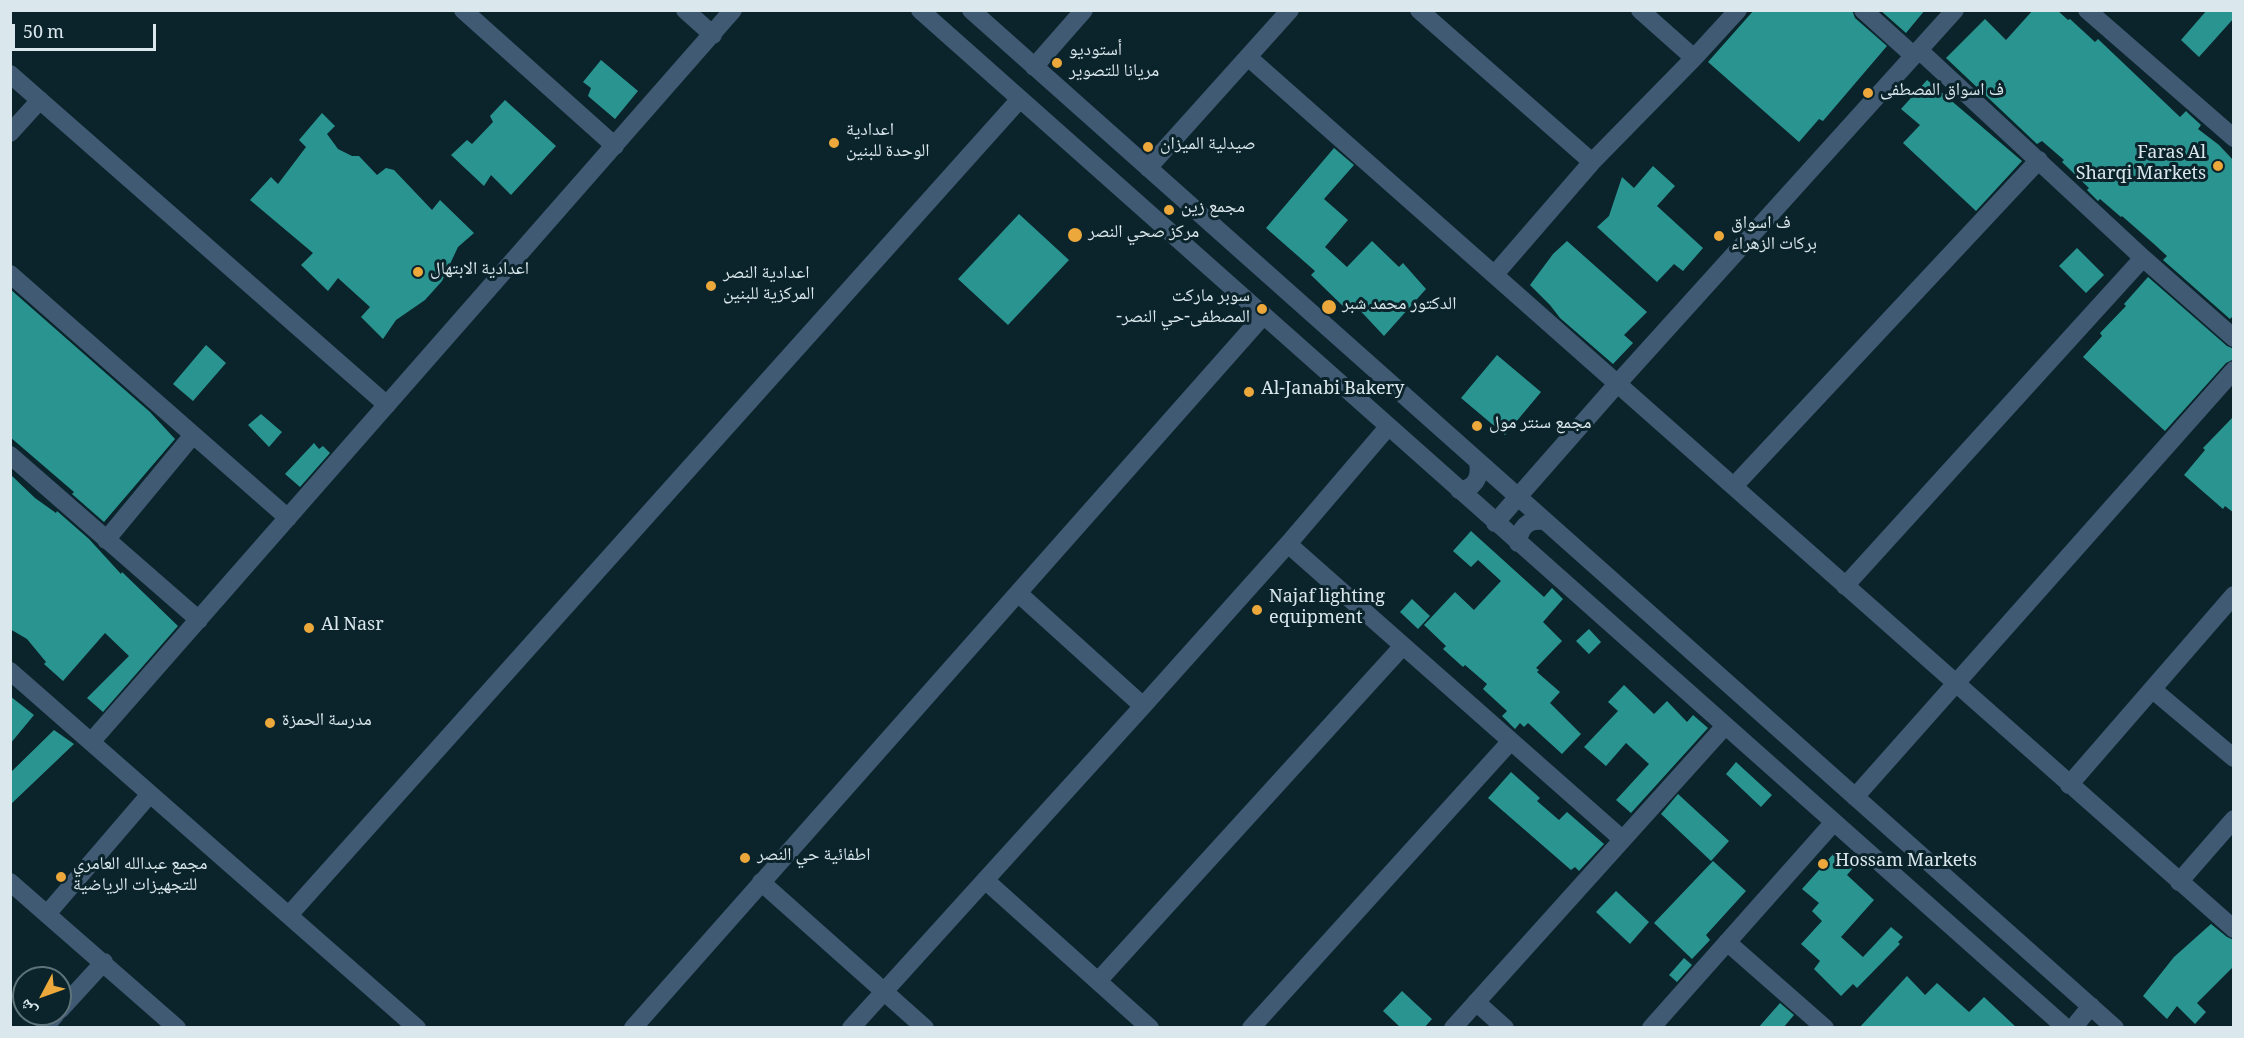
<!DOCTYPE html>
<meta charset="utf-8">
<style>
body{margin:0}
#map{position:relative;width:2244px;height:1038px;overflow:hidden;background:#0b242b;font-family:Georgia,"Noto Naskh Arabic",serif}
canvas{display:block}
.frame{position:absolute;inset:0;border:12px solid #dae8ed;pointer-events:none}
.north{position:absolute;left:12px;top:966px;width:60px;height:60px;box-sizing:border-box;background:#0b242b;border:2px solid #5e7279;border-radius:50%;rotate:229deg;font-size:16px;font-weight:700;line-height:24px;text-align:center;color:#dae8ed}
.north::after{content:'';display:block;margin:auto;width:21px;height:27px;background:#eda83b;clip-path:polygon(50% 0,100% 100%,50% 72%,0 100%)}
.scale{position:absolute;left:12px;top:24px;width:144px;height:27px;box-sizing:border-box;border:3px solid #dae8ed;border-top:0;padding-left:8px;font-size:18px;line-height:21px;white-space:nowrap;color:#dae8ed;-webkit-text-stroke:4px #0b242b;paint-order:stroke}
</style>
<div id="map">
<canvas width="2244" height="1038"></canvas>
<div class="frame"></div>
<div class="north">ش</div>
<div class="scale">50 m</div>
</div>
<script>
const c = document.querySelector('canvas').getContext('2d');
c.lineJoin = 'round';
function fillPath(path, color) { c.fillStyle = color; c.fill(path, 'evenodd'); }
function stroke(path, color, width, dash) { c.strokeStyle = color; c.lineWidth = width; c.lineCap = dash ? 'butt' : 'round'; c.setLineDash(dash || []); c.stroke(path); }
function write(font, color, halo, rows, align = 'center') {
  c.font = font + ' Georgia,"Noto Naskh Arabic",serif'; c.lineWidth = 6; c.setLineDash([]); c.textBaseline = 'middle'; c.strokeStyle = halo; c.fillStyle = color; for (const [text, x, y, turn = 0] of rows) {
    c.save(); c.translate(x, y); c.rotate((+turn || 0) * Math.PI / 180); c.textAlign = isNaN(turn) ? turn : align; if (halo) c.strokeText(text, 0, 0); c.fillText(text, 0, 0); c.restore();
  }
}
fillPath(new Path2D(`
 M 1754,10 L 1852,10 L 1855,18 L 1887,46 L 1823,121 L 1819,119 L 1799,142 L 1708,62 Z
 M 1880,10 L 1925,10 L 1906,33 Z
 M 2033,10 L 2057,10 L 2068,20 L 2070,19 L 2095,42 L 2098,39 L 2180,117 L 2186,111 L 2189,114 L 2201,125 L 2198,129 L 2219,145 L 2234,161 L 2234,315 L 2230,319 L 2163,260 L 2167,256 L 2154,244 L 2122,216 L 2121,217 L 2100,199 L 2098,201 L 2087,190 L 2089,188 L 2062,162 L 2064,160 L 2042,141 L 2037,144 L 1946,58 L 1985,19 L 2006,40 Z
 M 2207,10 L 2234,10 L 2234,18 L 2199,57 L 2181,40 Z
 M 601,60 L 638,91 L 615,119 L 588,96 L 591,88 L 583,82 Z
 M 1927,80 L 2022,161 L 1976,211 L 1903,143 L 1920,125 L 1901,109 Z
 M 505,100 L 556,146 L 511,195 L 491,175 L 484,186 L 451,155 L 467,140 L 472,144 L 493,122 L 490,116 Z
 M 322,113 L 335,126 L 327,134 L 338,149 L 352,156 L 359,156 L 377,175 L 386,168 L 394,170 L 432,210 L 440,200 L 474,233 L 458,247 L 442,281 L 425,300 L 396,320 L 383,339 L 361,317 L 370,307 L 338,278 L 328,291 L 301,265 L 313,253 L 250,200 L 271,177 L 278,184 L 306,147 L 299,140 Z
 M 1334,148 L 1354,165 L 1324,199 L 1348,220 L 1325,247 L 1347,267 L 1372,241 L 1399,267 L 1403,263 L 1426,289 L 1384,336 L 1354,304 L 1348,311 L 1311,275 L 1315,271 L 1266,228 Z
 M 1653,166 L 1675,186 L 1657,206 L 1703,248 L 1683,271 L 1674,264 L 1657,282 L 1597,227 L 1609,216 L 1622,177 L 1634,188 Z
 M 1019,214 L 1069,260 L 1008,325 L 958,279 Z
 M 1567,241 L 1647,312 L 1624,335 L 1633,343 L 1613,364 L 1560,318 L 1550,305 L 1530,285 L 1553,254 Z
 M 2077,248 L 2104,275 L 2086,293 L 2059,266 Z
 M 2148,277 L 2227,346 L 2234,349 L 2234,359 L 2226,363 L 2165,431 L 2083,357 L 2102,336 L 2100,333 L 2126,306 L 2124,304 Z
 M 10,289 L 150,412 L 175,439 L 104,522 L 72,494 L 74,492 L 10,437 Z
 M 206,345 L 226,363 L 193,401 L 173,384 Z
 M 1497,355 L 1541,392 L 1505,435 L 1461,398 Z
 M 261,414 L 282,432 L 269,447 L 248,425 Z
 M 2234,416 L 2234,513 L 2225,506 L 2223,509 L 2184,475 L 2205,450 L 2203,448 Z
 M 314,443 L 319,449 L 323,446 L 330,453 L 300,487 L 285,474 Z
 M 10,474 L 35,498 L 56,513 L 57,511 L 89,539 L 121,574 L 122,572 L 178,626 L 103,712 L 87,698 L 129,656 L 105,633 L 63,681 L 44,664 L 46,662 L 27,639 L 10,629 Z
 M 1471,531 L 1544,597 L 1552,588 L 1563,599 L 1543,622 L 1562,641 L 1536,668 L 1539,670 L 1537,672 L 1560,692 L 1550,703 L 1581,734 L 1562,754 L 1528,723 L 1524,727 L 1520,723 L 1515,729 L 1502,716 L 1507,711 L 1483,689 L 1487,684 L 1465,665 L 1463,667 L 1443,649 L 1446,646 L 1424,625 L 1455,592 L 1474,610 L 1501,581 L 1478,560 L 1471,567 L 1453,551 Z
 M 1412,599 L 1430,616 L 1418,629 L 1400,612 Z
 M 1589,629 L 1601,642 L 1589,654 L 1576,641 Z
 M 1624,685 L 1654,714 L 1667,701 L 1687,722 L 1693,715 L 1708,728 L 1631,813 L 1616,800 L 1649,764 L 1626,743 L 1606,766 L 1584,747 L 1618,711 L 1608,702 Z
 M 10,696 L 34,715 L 10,744 Z
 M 54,730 L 74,744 L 10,805 L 10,773 Z
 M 1736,762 L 1772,795 L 1761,807 L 1726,774 Z
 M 1511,772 L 1540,798 L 1537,801 L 1559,820 L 1567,812 L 1604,844 L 1579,871 L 1575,867 L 1571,870 L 1488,798 Z
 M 1678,794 L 1729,841 L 1711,861 L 1661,814 Z
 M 1835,852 L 1853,868 L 1847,875 L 1874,900 L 1841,937 L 1863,957 L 1891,927 L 1903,937 L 1898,942 L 1900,944 L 1857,988 L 1853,984 L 1841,996 L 1814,969 L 1820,961 L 1801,944 L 1822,921 L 1812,911 L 1819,903 L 1802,889 Z
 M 1713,861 L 1746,891 L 1706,935 L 1710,940 L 1692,959 L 1654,923 Z
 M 1616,891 L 1649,922 L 1630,944 L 1596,912 Z
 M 2211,924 L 2227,937 L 2234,940 L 2234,966 L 2197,1003 L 2206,1012 L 2195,1024 L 2177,1006 L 2167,1019 L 2143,996 L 2174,957 Z
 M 1684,958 L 1692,965 L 1677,982 L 1669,975 Z
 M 1907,976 L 1925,995 L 1937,983 L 1969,1012 L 1984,997 L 2017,1028 L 1859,1028 Z
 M 1402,991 L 1432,1019 L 1424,1028 L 1401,1028 L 1383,1011 Z
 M 1780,1003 L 1794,1015 L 1783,1028 L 1758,1028 Z`), '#2a9590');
stroke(new Path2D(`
 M 463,10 L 615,146
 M 685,10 L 713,35
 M 920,10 L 2066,1028
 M 971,10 L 2115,1028
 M 1419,10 L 1592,162
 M 1640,10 L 1694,58
 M 1863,10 L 1914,56
 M 2087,10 L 2234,138
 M 1919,50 L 2143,258 L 2234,338
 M 1248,57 L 2234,929
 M 1034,67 L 1084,10
 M 10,74 L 387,405
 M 10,133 L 40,100
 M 1148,168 L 1290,10
 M 10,274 L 288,518
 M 1495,274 L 1592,162 L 1694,58 L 1738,10
 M 10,455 L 199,620
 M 1734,486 L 2039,160
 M 1459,490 C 1474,489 1481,478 1478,463
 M 1495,523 L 1618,383 L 1955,10
 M 106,540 L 193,435
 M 1518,543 C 1520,528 1527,519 1543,521
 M 1288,544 L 1622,839
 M 1845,586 L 2143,258
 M 1018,593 L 1143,706
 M 10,671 L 417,1028
 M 2152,689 L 2234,758
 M 91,742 L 733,10
 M 2069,785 L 2234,595
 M 1855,797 L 2234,370
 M 985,880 L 1150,1028
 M 10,882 L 177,1028
 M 761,882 L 925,1028
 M 2179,882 L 2234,819
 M 47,914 L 150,794
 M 289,915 L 1020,99
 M 1727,942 L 1825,1028
 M 1098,981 L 1402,647
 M 1476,1002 L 1505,1028
 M 60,1010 L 104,962
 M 44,1028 L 56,1014
 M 633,1028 L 1263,316
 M 851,1028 L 1143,706 L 1288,544 L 1388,427
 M 1251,1028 L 1510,742
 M 1453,1028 L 1725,726
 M 1651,1028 L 1834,822
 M 2073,1028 L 2091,1006`), '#405a74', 18);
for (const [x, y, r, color] of [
 [1057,63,6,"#eda83b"],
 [1868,93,6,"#eda83b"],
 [834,143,6,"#eda83b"],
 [1148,147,6,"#eda83b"],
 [2218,166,6,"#eda83b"],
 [1169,210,6,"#eda83b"],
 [1075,235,8,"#eda83b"],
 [1719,236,6,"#eda83b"],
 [418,272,6,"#eda83b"],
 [711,286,6,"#eda83b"],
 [1329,307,8,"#eda83b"],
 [1262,309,6,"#eda83b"],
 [1249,392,6,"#eda83b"],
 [1477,426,6,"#eda83b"],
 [1257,610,6,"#eda83b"],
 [309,628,6,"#eda83b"],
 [270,723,6,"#eda83b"],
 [745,858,6,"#eda83b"],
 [1823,864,6,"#eda83b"],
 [61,877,6,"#eda83b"]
]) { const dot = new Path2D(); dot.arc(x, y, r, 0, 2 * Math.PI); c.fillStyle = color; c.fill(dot); stroke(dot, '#0b242b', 2); }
write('18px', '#dae8ed', '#0b242b', [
 ["أستوديو",1069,53],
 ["مريانا للتصوير",1069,74],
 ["ف اسواق المصطفى",1880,93],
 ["اعدادية",846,133],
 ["الوحدة للبنين",846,154],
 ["صيدلية الميزان",1160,147],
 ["Faras Al",2206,156,"right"],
 ["Sharqi Markets",2206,177,"right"],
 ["مجمع زين",1181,210],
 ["ف اسواق",1731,226],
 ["بركات الزهراء",1731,247],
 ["مركز صحي النصر",1088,235],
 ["اعدادية الابتهال",430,272],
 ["اعدادية النصر",723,276],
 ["المركزية للبنين",723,297],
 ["سوبر ماركت",1250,299,"right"],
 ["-المصطفى-حي النصر",1250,320,"right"],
 ["الدكتور محمد شبر",1342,307],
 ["Al-Janabi Bakery",1261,392],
 ["مجمع سنتر مول",1489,426],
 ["Najaf lighting",1269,600],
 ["equipment",1269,621],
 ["Al Nasr",321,628],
 ["مدرسة الحمزة",282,723],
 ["اطفائية حي النصر",757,858],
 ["Hossam Markets",1835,864],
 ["مجمع عبدالله العامري",73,867],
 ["للتجهيزات الرياضية",73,888]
], 'left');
</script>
